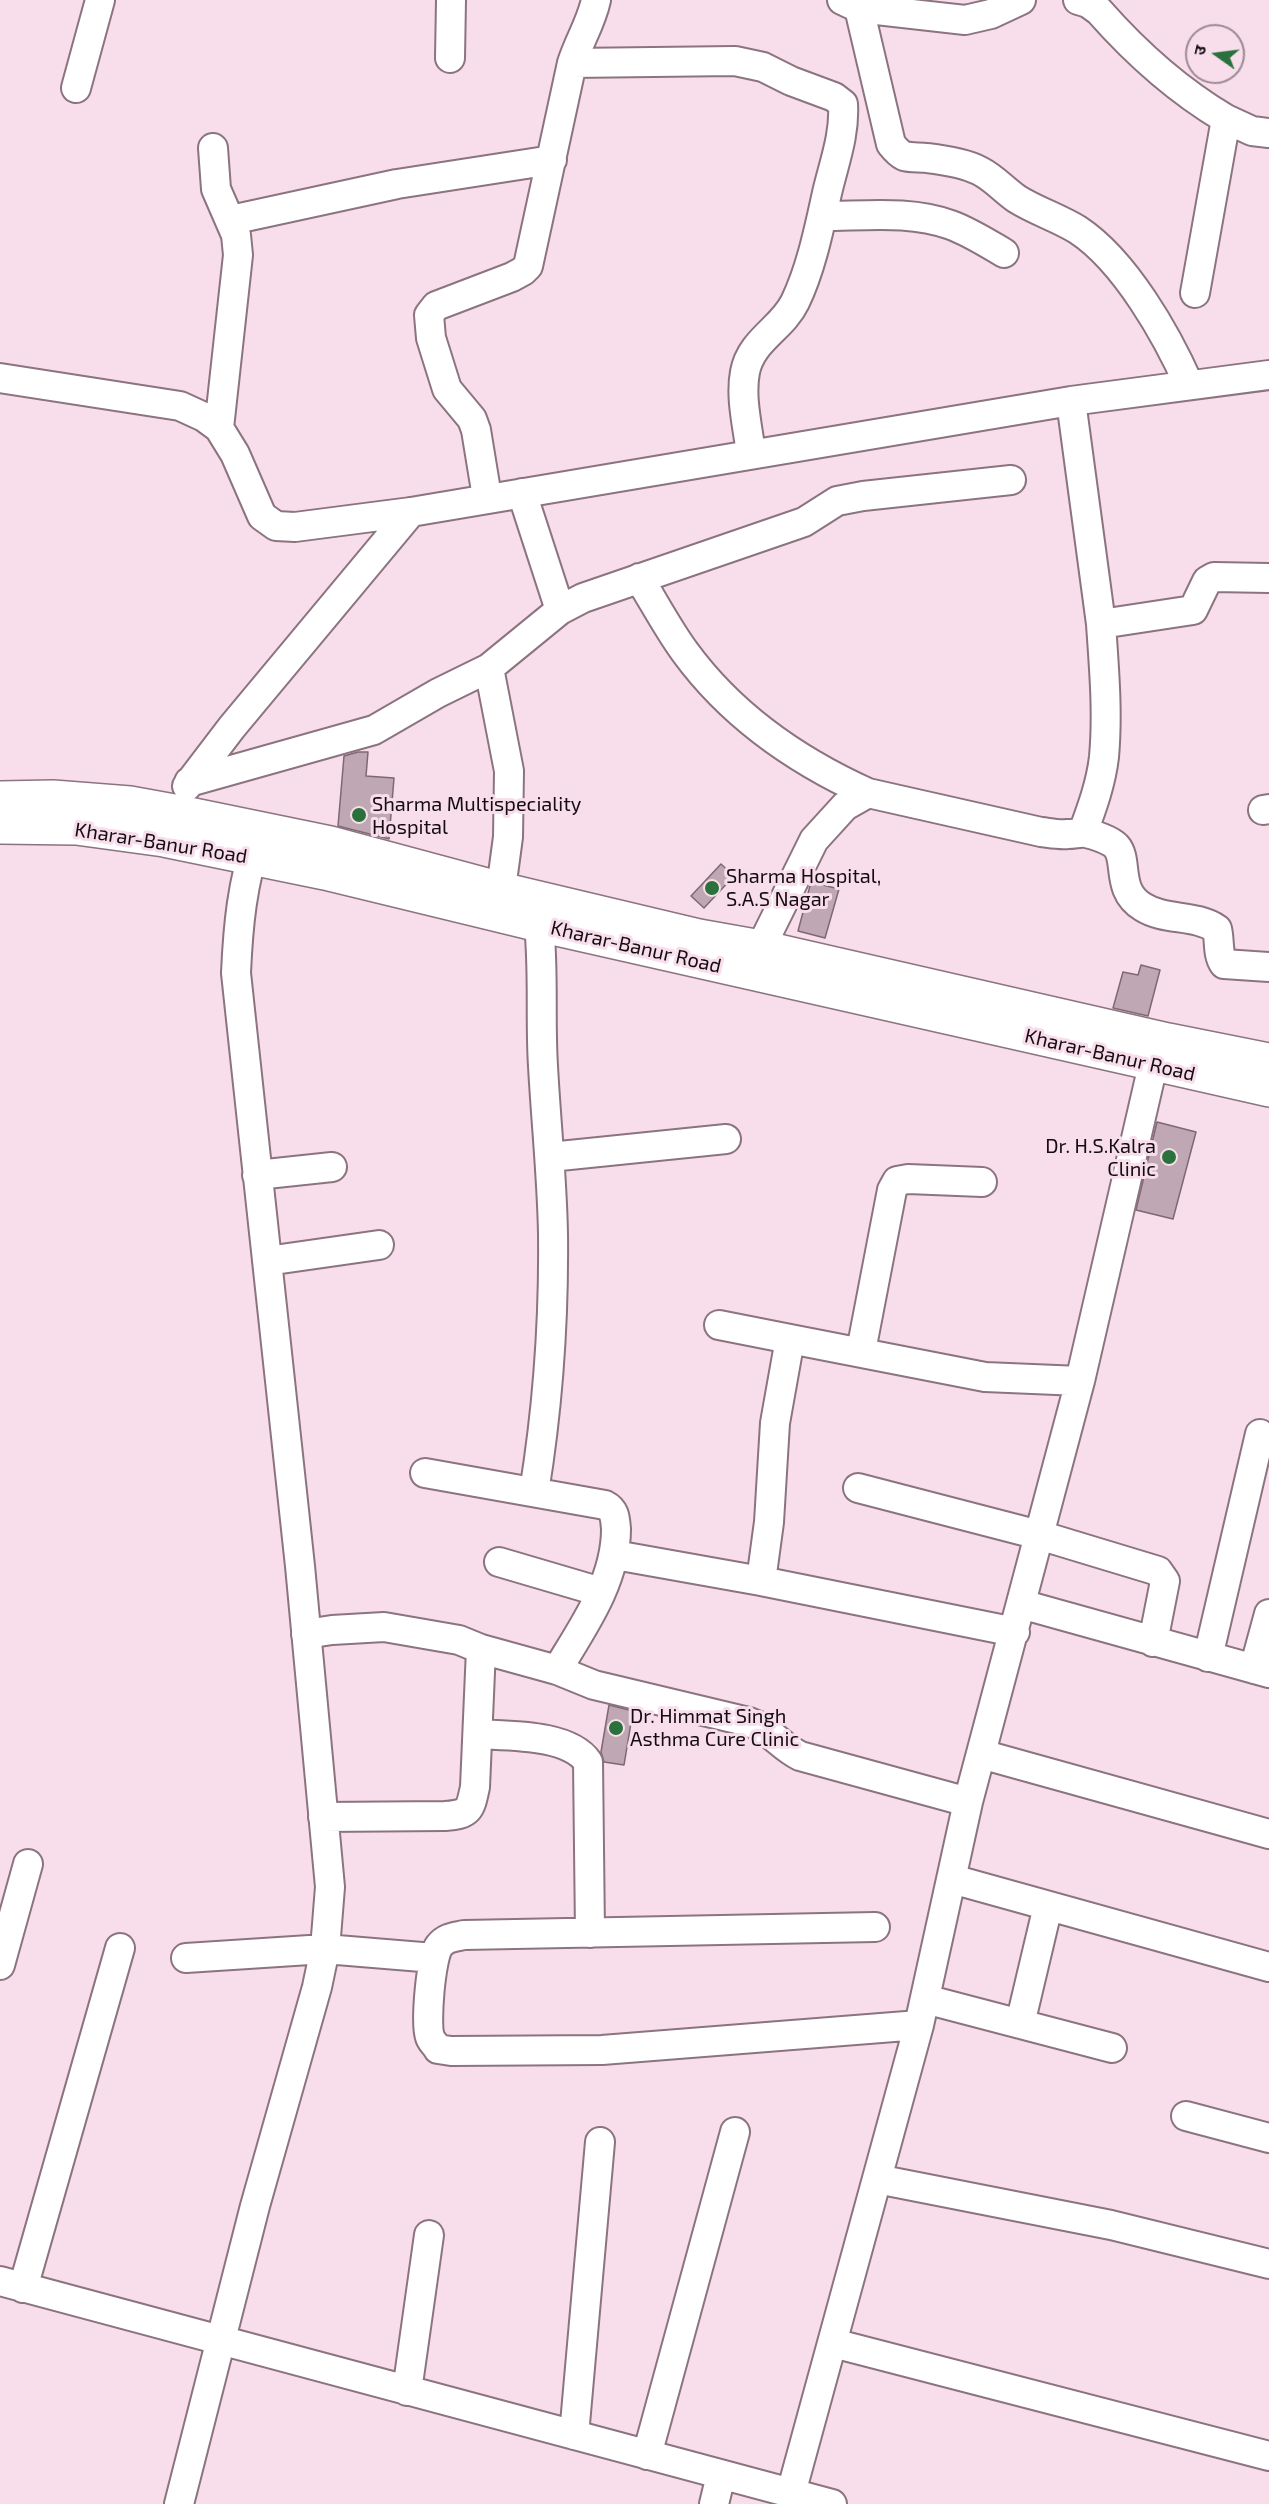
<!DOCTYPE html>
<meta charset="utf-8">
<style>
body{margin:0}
#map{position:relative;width:1269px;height:2504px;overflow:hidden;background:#f8deeb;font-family:"Exo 2","Noto Sans Devanagari",sans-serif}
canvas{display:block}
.north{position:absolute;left:1185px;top:24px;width:60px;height:60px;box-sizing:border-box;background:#f8deeb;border:2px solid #9d8a93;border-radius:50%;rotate:284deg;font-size:16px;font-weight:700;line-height:24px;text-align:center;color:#140c10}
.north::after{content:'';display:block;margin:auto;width:21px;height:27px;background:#2a713d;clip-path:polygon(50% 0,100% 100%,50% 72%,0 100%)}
</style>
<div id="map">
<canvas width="1269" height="2504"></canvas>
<div class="north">उ</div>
</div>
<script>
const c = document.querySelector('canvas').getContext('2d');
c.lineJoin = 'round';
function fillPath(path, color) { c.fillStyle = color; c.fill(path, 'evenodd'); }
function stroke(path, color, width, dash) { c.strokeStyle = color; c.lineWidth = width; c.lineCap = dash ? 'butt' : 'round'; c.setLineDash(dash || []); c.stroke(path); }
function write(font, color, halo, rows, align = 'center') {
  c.font = font + ' "Exo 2",sans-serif'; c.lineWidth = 6; c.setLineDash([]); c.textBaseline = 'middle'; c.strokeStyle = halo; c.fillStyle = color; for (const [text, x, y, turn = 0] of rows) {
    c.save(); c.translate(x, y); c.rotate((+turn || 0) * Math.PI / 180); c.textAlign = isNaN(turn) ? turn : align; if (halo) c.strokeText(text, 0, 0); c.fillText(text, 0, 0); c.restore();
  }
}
const building = new Path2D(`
 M 358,752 L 368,752 L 366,776 L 394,778 L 389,839 L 338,826 L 344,756 Z
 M 721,864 L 734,876 L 704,908 L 691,896 Z
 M 811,882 L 839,889 L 825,938 L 798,931 Z
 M 1141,965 L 1160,970 L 1148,1016 L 1113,1008 L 1123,972 L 1138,975 Z
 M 1157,1122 L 1196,1132 L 1173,1219 L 1136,1210 Z
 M 609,1705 L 633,1711 L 624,1765 L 604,1762 L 601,1752 Z`);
fillPath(building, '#bfa7b3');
stroke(building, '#7f6873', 1.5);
const minor = new Path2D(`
 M 842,0 L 859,8 L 891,144 C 895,149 898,153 904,156 C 911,158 920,157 927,158 C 944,160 965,163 980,171 C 994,178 1004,190 1017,199 C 1036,211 1059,218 1078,230 C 1125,261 1167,335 1189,385
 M 1078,0 L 1088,3 L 1099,11 C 1136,53 1177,90 1226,119 L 1195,293
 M 859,8 L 965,20 L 991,14 L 1021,0
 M 450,58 L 451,0
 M 572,63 L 735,61 L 763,67 L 791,81 L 834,97 L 843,104 C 845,135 834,163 827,193 C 819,229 811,269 795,302 C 782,329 751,340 745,372 C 740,398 748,428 751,454
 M 76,88 L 100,0
 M 1226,119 L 1252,131 L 1269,133
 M 213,148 L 216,189 L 236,235 L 238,255 L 219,428
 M 823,216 C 864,216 911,210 951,225 C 970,232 987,243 1004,253
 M 231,220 L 397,184 L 552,160
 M 0,378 L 180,406 L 204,417 L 219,428 L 235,454 L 262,516 L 276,526 L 295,527 L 411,512 L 1071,401 L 1269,375
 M 1071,401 L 1101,624
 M 522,493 L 560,610
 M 487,497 L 476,430 L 472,419 L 447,389 L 431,338 L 429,315 L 436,306 L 512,277 L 523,271 L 528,266 L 572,63 C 579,41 591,23 596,0
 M 639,578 C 654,602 668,629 685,652 C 731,715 797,761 868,793 L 845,806 L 814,840 L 761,947
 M 489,668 L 509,771 L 508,837 L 501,889
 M 189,782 L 374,730 L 438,693 L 489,668 L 560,610 L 583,598 L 804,522 L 837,501 L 863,496 L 1011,480
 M 187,786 L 232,727 L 411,512
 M 868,793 L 1041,832 C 1050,833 1059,835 1068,834 C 1075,834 1080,832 1086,833 C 1095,835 1110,840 1116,846 C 1129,860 1115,890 1143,907 C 1165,921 1195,914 1217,929 C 1220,940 1217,954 1224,964 L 1269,967
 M 1263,810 L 1269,809
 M 1083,832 C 1092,808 1101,783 1104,757 C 1108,712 1104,668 1101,624 L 1193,610 L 1207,581 L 1214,577 L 1269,578
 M 550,1157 L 726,1139
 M 257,1175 L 332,1167
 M 267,1261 L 379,1245
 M 719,1325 L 790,1339
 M 861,1351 L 892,1190 L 897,1181 L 908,1179 L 982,1182
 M 425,1473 L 605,1505 C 615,1510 615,1518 616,1529 C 616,1581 583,1627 557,1670
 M 858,1488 L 1039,1535 L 1158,1571 L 1165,1581 L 1153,1642
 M 534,1492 C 548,1406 554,1321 553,1234 C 552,1177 546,1122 543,1066 C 540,1019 544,972 539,925
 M 615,1555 L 761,1581
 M 499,1562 L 601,1592
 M 1021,1604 L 1269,1673
 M 1015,1632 L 761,1581 L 769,1522 L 775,1423 L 790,1339 L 985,1377 L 1080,1381
 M 306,1634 L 332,1630 L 384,1627 L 459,1640 L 481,1649 L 557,1670 L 594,1685 L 749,1722 C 770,1729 781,1747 800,1756 L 968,1802
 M 1208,1657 L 1260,1434
 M 1254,1669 L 1269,1614
 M 478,1734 C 509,1736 569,1734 588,1762 L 590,1933
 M 981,1754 L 1269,1834
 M 323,1817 L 445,1816 C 470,1814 470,1810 475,1787 L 481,1649
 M 952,1879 L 1269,1967
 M 875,1927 L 464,1935 C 455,1937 446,1937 439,1946 C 431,1956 425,2024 430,2037 C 431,2041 436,2045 438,2049 L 451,2051 L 602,2050 L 919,2025
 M 186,1958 L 325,1949 L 434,1958
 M 0,1965 L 28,1864
 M 925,1999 L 1112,2048
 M 1020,2024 L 1048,1906
 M 1186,2116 L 1269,2138
 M 877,2179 L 1111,2225 L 1269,2264
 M 0,2281 L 832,2504
 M 23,2288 L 120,1948
 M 833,2343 L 1269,2456
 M 407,2391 L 429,2235
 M 574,2435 L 600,2142
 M 647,2455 L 735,2132
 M 791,2493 L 919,2025 L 968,1802 L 1080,1381 L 1153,1065
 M 179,2504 L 255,2206 L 317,1987 L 325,1949 L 330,1887 L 300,1566 L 236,973 C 238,927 242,882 258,837
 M 714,2504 L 721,2475`);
const highway = new Path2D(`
 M 0,798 L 53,797 L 130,803 L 174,811 L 330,843 L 501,889 L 699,936 L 761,947 L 1168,1040 L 1269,1060
 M 0,827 L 76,828 L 164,840 L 325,873 L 539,925 L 1269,1090`);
stroke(minor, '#8b747f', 32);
stroke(highway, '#8b747f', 36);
stroke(minor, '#fff', 28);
stroke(highway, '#fff', 33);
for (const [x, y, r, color] of [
 [359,815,8,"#2a713d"],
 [712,888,8,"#2a713d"],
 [1169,1157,8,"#2a713d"],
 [616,1728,8,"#2a713d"]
]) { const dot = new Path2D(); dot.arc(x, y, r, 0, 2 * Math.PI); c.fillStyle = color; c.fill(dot); stroke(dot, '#f8deeb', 2); }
write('20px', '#140c10', '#f8deeb', [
 ["Sharma Multispeciality",372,804],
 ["Hospital",372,827],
 ["Sharma Hospital,",726,876],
 ["S.A.S Nagar",726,899],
 ["Dr. H.S.Kalra",1156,1146,"right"],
 ["Clinic",1156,1169,"right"],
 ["Dr. Himmat Singh",630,1716],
 ["Asthma Cure Clinic",630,1739]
], 'left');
write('20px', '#140c10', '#f8deeb', [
 ["Kharar-Banur Road",161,843,9],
 ["Kharar-Banur Road",636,947,13],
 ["Kharar-Banur Road",1110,1055,13]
]);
</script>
